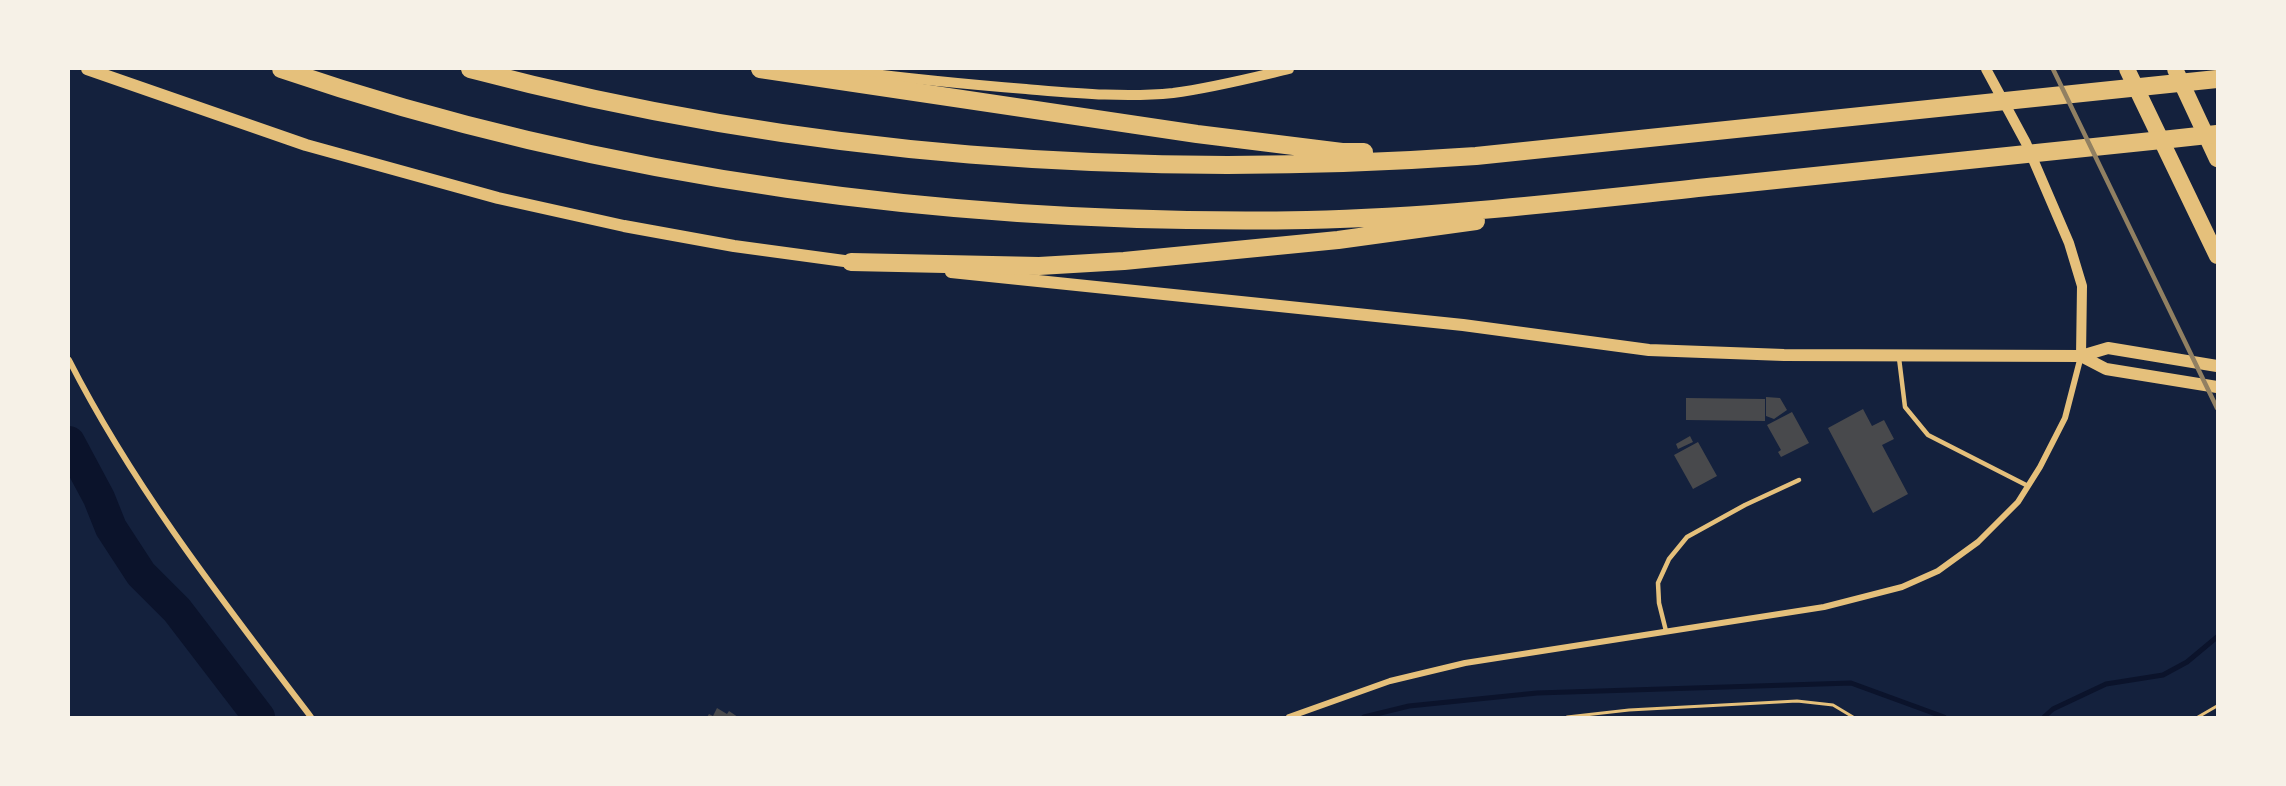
<!DOCTYPE html>
<style>
body{margin:0}
#map{position:relative;width:2286px;height:786px;overflow:hidden;background:#14213d;font-family:"Noto Sans",sans-serif}
canvas{display:block}
.frame{position:absolute;inset:0;border:70px solid #f6f1e7;pointer-events:none}
</style>
<div id="map">
<canvas width="2286" height="786"></canvas>
<div class="frame"></div>
</div>
<script>
const c = document.querySelector('canvas').getContext('2d');
c.lineJoin = 'round';
function stroke(path, color, width, dash) { c.strokeStyle = color; c.lineWidth = width; c.lineCap = dash ? 'butt' : 'round'; c.setLineDash(dash || []); c.stroke(path); }
function fillPath(path, color) { c.fillStyle = color; c.fill(path, 'evenodd'); }
stroke(new Path2D(`
 M 1364,717 L 1409,706 L 1537,693 L 1851,683 L 1944,717
 M 2044,717 L 2053,709 L 2106,684 L 2163,675 L 2187,662 L 2217,637`), '#0b132b', 5);
stroke(new Path2D(`
 M 69,442 L 99,498 L 111,528 L 141,574 L 177,610 L 259,717`), '#0b132b', 32);
fillPath(new Path2D(`
 M 1766,397 L 1780,398 L 1787,410 L 1774,419 L 1766,416 Z
 M 1686,398 L 1765,399 L 1765,421 L 1686,420 Z
 M 1863,409 L 1872,426 L 1884,420 L 1894,439 L 1882,445 L 1908,494 L 1873,513 L 1828,428 Z
 M 1792,412 L 1809,443 L 1781,457 L 1778,452 L 1781,450 L 1767,425 Z
 M 1690,436 L 1693,442 L 1678,449 L 1676,444 Z
 M 1698,442 L 1717,476 L 1693,489 L 1674,455 Z
 M 717,708 L 727,714 L 729,711 L 738,717 L 707,717 L 709,714 L 713,716 Z`), '#48494c');
stroke(new Path2D(`
 M 1567,717 L 1629,710 L 1797,701 L 1833,705 L 1853,717
 M 2198,717 L 2217,706`), '#e5c07b', 3);
stroke(new Path2D(`
 M 1899,358 L 1905,407 L 1928,435 L 2028,486
 M 1666,631 L 1659,603 L 1658,583 L 1669,559 L 1687,537 L 1745,505 L 1799,480`), '#e5c07b', 4.5);
stroke(new Path2D(`
 M 69,360 C 134,488 224,603 311,717
 M 1289,717 L 1390,681 L 1465,663 L 1824,607 L 1902,587 L 1938,571 L 1978,542 L 2018,502 L 2040,467 L 2065,418 L 2081,356`), '#e5c07b', 6);
stroke(new Path2D(`
 M 831,69 C 896,77 961,84 1026,89 C 1074,93 1124,98 1173,93 C 1212,88 1251,78 1289,69
 M 1986,69 L 2026,143 L 2069,243 L 2082,286 L 2081,356`), '#e5c07b', 10);
stroke(new Path2D(`
 M 87,69 L 306,145 L 498,198 L 624,226 L 734,246 L 859,263
 M 951,272 L 1463,325 L 1649,350 L 1784,355 L 2081,356 L 2108,348 L 2217,366
 M 2081,356 L 2106,369 L 2217,387`), '#e5c07b', 12);
stroke(new Path2D(`
 M 2127,69 L 2217,256
 M 2175,69 L 2217,159`), '#e5c07b', 16);
stroke(new Path2D(`
 M 281,69 C 609,181 960,226 1307,220 C 1444,217 1582,200 1718,186 C 1885,169 2051,152 2217,134
 M 470,69 C 803,157 1134,180 1476,156 L 2217,79
 M 760,69 L 1197,134 L 1342,152 L 1364,152
 M 851,262 L 1039,266 L 1124,261 L 1338,240 L 1476,221`), '#e5c07b', 18);
stroke(new Path2D(`
 M 2053,69 L 2217,408`), '#918062', 4.5);
</script>
